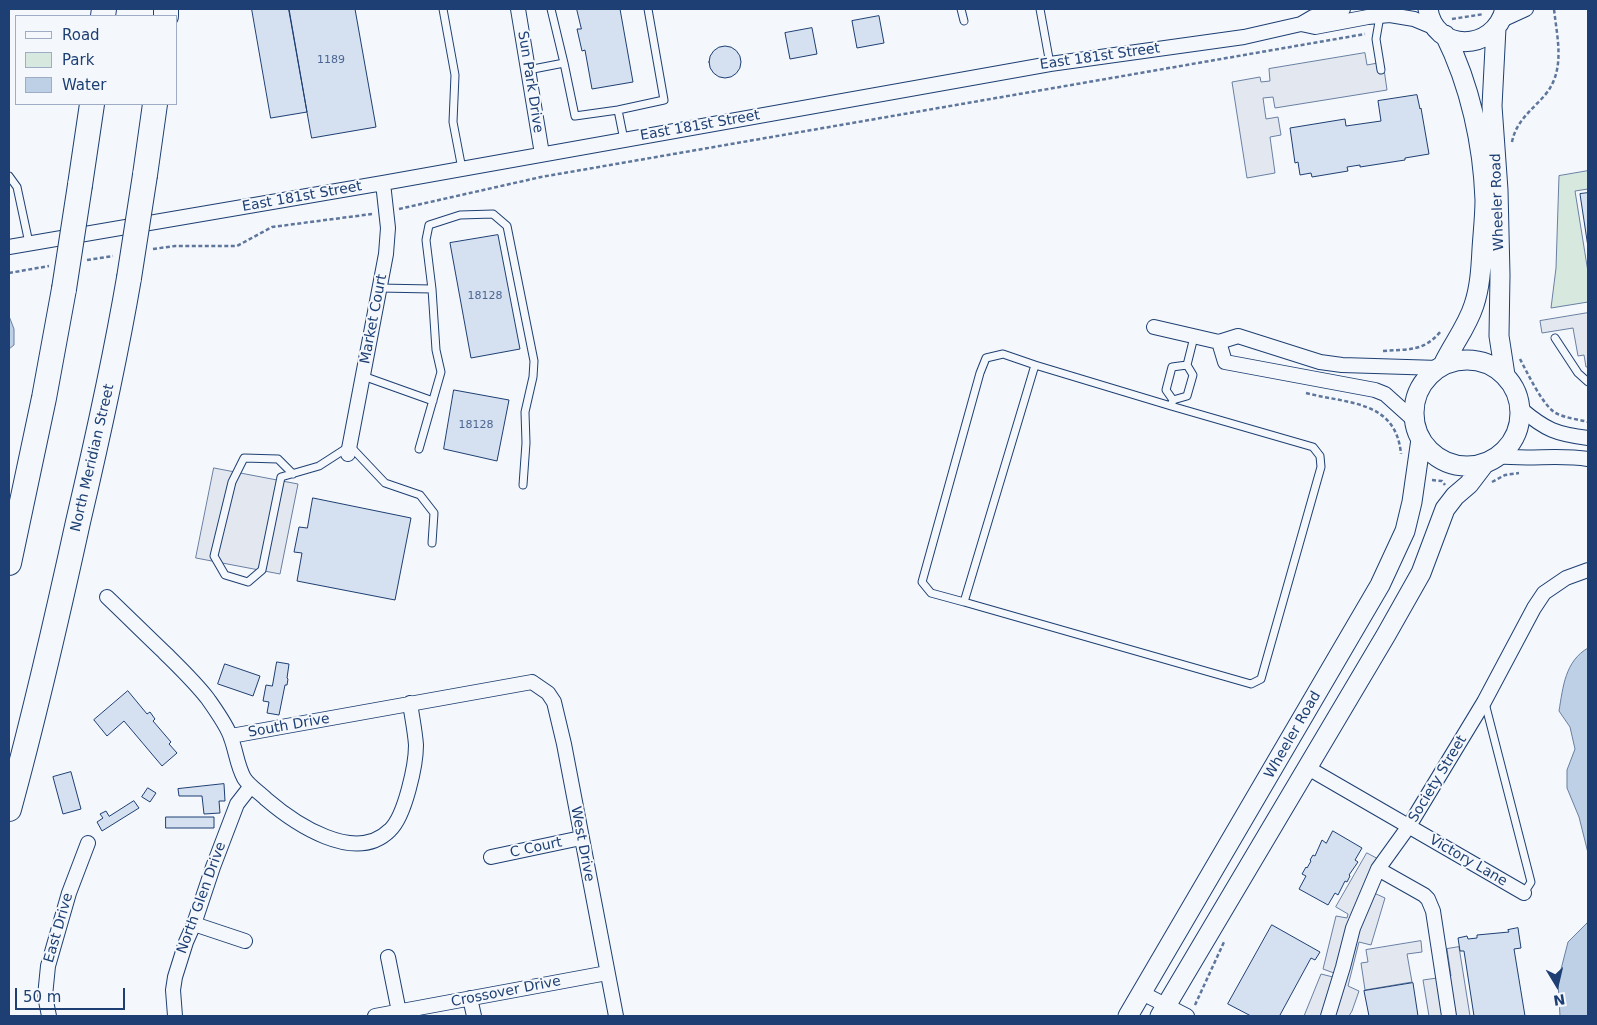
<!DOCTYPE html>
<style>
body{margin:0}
#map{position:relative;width:1597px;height:1025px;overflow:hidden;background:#f4f7fb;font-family:"DejaVu Sans",sans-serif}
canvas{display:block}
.frame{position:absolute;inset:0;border:10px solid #1d3f73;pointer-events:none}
.legend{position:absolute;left:15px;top:15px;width:162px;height:90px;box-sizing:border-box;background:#f4f7fb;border:1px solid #9eadc5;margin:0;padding:6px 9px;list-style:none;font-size:15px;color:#1d3f73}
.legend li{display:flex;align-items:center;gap:10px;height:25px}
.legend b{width:25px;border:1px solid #9eadc5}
.north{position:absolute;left:1532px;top:960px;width:50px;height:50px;-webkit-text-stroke:4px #f4f7fb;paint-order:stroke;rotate:171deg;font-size:14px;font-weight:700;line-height:20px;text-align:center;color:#1d3f73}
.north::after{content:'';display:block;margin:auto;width:18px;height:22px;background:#1d3f73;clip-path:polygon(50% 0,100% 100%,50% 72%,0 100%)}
.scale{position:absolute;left:15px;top:988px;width:110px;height:22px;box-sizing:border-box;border:2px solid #1d3f73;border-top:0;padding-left:6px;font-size:15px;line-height:18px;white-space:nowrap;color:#1d3f73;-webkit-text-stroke:4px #f4f7fb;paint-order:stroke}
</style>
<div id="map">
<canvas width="1597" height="1025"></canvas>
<div class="frame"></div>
<ul class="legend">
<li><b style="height:6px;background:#f4f7fb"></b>Road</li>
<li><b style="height:14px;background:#d7e8df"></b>Park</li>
<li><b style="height:14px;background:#bed0e5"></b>Water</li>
</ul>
<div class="north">N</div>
<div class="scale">50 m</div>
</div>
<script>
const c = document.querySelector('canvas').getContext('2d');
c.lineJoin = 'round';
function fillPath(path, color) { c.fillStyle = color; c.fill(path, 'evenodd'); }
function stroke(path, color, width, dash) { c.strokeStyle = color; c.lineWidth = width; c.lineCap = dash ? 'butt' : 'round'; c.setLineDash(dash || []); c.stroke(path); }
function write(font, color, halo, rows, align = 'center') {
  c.font = font + ' "DejaVu Sans",sans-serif'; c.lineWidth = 4; c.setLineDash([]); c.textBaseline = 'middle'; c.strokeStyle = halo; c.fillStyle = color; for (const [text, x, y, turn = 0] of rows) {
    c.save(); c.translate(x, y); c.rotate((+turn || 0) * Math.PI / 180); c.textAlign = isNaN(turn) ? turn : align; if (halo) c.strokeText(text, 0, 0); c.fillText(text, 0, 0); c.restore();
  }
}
const green = new Path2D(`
 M 1588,171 L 1588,189 L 1575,191 L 1588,272 L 1588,302 L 1551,308 L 1556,268 L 1559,176 Z`);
fillPath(green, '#d7e8df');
stroke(green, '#687fa3', 1);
const parking = new Path2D(`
 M 1365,53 L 1367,65 L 1383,62 L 1387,90 L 1275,108 L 1273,97 L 1263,98 L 1266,119 L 1278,117 L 1281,135 L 1270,137 L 1275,173 L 1247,178 L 1232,82 L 1260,77 L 1261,82 L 1270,81 L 1269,69 Z
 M 1588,313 L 1588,367 L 1586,367 L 1584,355 L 1578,356 L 1573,328 L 1542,333 L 1540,321 Z
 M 214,468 L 298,484 L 280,574 L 196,558 Z
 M 1367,853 L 1384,862 L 1374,893 L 1385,898 L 1371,945 L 1359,942 L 1348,986 L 1359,991 L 1352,1011 L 1349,1016 L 1304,1016 L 1321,974 L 1333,977 L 1334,973 L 1323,969 L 1336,916 L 1347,918 L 1348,914 L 1336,907 Z
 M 1421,941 L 1422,952 L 1407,954 L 1412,982 L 1365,990 L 1361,963 L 1368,962 L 1366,950 Z
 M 1459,947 L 1470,1016 L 1429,1016 L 1423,980 L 1451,976 L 1447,949 Z`);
fillPath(parking, '#e3e8f0');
stroke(parking, '#687fa3', 1);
const water = new Path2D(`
 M 9,316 L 14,329 L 14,345 L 9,349 Z
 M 1588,648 L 1588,853 L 1579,817 L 1567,788 L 1567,770 L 1575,749 L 1570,727 L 1559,711 C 1563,687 1565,661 1588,648 Z
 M 1588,919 L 1588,1016 L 1560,1016 L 1558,981 L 1568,942 L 1587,923 Z`);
fillPath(water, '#bed0e5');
stroke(water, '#687fa3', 1);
const building = new Path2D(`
 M 252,9 L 289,9 L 307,112 L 271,118 Z
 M 289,9 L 355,9 L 376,127 L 312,138 Z
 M 577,9 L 620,9 L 633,82 L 592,89 L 585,50 L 582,51 L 577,29 L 581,29 Z
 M 879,16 L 884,43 L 857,48 L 852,21 Z
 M 812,28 L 817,54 L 790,59 L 785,33 Z
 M709 62a16 16 0 1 1 32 0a16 16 0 1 1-32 0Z
 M 1417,95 L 1420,109 L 1421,108 L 1429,154 L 1405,158 L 1405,160 L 1360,167 L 1360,165 L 1347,167 L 1348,171 L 1312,177 L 1311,173 L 1300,175 L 1298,162 L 1295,163 L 1290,128 L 1345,119 L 1346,126 L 1381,121 L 1378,101 Z
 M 1588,193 L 1588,247 L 1580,194 Z
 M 498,235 L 520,349 L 471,358 L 450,243 Z
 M 454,390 L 509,400 L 497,461 L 444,449 Z
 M 313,498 L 411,518 L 395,600 L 297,581 L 302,553 L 294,552 L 299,527 L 307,528 Z
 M 277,662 L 289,664 L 287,678 L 288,679 L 287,685 L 285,685 L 279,715 L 267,713 L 269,702 L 263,701 L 266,685 L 272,686 Z
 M 225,664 L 260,676 L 253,696 L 218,684 Z
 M 128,691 L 147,714 L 150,712 L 155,719 L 153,721 L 171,742 L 169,744 L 177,753 L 162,766 L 124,721 L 107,736 L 94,720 Z
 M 71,772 L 81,809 L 63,814 L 53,777 Z
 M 224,784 L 225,801 L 219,801 L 220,813 L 204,814 L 202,796 L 179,796 L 178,789 Z
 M 148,788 L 156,793 L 150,802 L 142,797 Z
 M 134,801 L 139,808 L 102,831 L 97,822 L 103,818 L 100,814 L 106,811 L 109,816 Z
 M 166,817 L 214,817 L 214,828 L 166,828 Z
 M 1333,831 L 1362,848 L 1355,860 L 1358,862 L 1349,875 L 1350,876 L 1347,882 L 1345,881 L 1338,895 L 1335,893 L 1328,905 L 1299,889 L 1306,876 L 1302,874 L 1306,867 L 1307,868 L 1311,861 L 1310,860 L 1313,855 L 1315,856 L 1322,840 L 1326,843 Z
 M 1272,925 L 1320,952 L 1315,960 L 1311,958 L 1280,1015 L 1282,1016 L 1251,1016 L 1228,1004 Z
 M 1518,928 L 1521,948 L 1514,949 L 1525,1016 L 1474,1016 L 1464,951 L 1460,951 L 1458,938 L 1467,936 L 1468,939 L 1477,938 L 1477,935 L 1509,932 L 1508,930 Z
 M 1413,983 L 1418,1016 L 1369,1016 L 1364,991 Z`);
fillPath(building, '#d5e0f0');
stroke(building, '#1d3f73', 1);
const lane = new Path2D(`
 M 443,9 L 455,75 L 453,122 L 462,169
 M 551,9 L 564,63
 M 961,9 L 964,21
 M 1040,9 L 1050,64
 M 1380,16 L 1376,39 L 1381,70
 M 528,70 L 564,63 L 575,116 L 618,110 L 624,140
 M 618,110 L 664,100 L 648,9
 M 9,176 L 17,187 L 29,243
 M 379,288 L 432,289 L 426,240 L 429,225 L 460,215 L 493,214 L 507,226 L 534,361 L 533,377 L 525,412 L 526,443 L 523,485
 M 1555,338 L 1578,373 L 1588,382
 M 363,376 L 433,401
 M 1173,400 L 1187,396 L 1193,375 L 1187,365 L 1194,337
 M 1171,406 L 1035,365 L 964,602 L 1251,684 L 1261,679 L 1321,467 L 1320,456 L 1313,447 L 1171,406 L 1173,400 L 1166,390 L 1172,367 L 1187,365
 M 419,449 L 441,372 L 436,350 L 432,289
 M 293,474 L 278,459 L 244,458 L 232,482 L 214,556 L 225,575 L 248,582 L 262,570 L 281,477 L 319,466 L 350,446 L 385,483 L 420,495 L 434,513 L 432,543
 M 964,602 L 931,593 L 922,582 L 980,373 L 986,358 L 1003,354 L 1035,365
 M 1485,703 L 1531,882 L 1524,893`);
const street = new Path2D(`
 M 518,9 L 542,154
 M 1502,20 L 1526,9
 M 1301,24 L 1315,27 L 1368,17 L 1390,15 L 1414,19 L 1438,29
 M 9,247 L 383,183 L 1050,64 L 1244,37 L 1301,24 L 1313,17 L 1343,9
 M 1154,327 L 1219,342 L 1238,336 L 1320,362 L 1342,365 L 1439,368
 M 1219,342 L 1225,362 L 1375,390 L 1385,394 L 1415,421
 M 1521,409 C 1546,430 1556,434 1588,438
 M 348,454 L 386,254 L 388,228 L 383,183
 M 1499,456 C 1529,460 1558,454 1588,459
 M 107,597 C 126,615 145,634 164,652 C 179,667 195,682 208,699 C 215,709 228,727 231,738 C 236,751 237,765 244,778 C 249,786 259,792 266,799 C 294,823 355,865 390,830 C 405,816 416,765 416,745 C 415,731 412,717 410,703
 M 231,736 L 532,682 L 548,693 L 554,702 L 564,744 L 616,1016
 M 1308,768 L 1524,893
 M 491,857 L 581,838
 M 1378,869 L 1424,895 L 1428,899 L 1433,911 L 1449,1016
 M 194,924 L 245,941
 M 388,957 L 399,1012
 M 1142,993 L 1187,1016
 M 470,998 L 474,1016
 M 49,1016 L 45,996 L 48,966 L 69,893 L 88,843
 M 175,1016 L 173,990 L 175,977 L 186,942 L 194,924 L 213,867 L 237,804 L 251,786
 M 375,1016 L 607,973
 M 1328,1016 L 1343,967 L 1353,928 L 1378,869 L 1409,826 L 1484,702 L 1534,608 L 1544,593 L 1566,578 L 1588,570`);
const secondary = new Path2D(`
 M 1428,9 C 1434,52 1494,53 1505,9
 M 1496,28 L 1492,106 L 1498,190 L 1500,275 L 1499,336 L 1505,375
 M1414 413a53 53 0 1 1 106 0a53 53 0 1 1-106 0Z
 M 1443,365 C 1453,344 1467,327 1474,305 C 1480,287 1481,268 1482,249 C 1483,233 1485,216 1485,200 C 1483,144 1470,85 1445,35
 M 1128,1016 L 1380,585 L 1405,531 L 1412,502 L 1421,439
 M 1160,1016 L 1386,635 L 1421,573 L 1445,509 L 1455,496 L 1469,484 L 1485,463`);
const highway = new Path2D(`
 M 103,16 L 104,9
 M 166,16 L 166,9
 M 145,175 L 155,104
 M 80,185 L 92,104
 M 9,563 L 44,398 L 64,289
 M 9,809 C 35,714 57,618 78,522 C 97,441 115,360 129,278`);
stroke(lane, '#1d3f73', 9);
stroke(street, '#1d3f73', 16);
stroke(secondary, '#1d3f73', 21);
stroke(highway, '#1d3f73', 26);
stroke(new Path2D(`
 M 1452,19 L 1484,14
 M 1512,142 C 1516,121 1532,110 1545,95 C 1566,70 1557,38 1554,9
 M 399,209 L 541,177 L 1365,34
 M 153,249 L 175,246 L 237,246 L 272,227 L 372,214
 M 87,260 L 113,256
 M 9,273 L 49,266
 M 1383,351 C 1408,349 1424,352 1441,331
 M 1520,359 C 1528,374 1541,402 1554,412 C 1564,418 1577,419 1588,422
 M 1306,393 C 1348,404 1396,400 1401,454
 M 1432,480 L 1442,481 L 1445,485
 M 1492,482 L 1505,475 L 1519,473
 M 1195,1005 L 1224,942`), '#5e769c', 2.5, [4, 2.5]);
stroke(lane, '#f4f7fb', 7);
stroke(street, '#f4f7fb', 14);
stroke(secondary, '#f4f7fb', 19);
stroke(highway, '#f4f7fb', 24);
const highwayBridge = new Path2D(`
 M 129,278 L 145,175
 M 64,289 L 80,185`);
stroke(highwayBridge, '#1d3f73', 26, []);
stroke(highwayBridge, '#f4f7fb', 24);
write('11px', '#4b6792', null, [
 ["1189",331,60],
 ["18128",485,296],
 ["18128",476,425]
]);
write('14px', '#1d3f73', '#f4f7fb', [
 ["East 181st Street",1100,57,-8],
 ["Sun Park Drive",530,82,81],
 ["East 181st Street",700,126,-10],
 ["East 181st Street",302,197,-10],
 ["Wheeler Road",1498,202,-92],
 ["Market Court",374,319,-79],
 ["North Meridian Street",93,458,-77],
 ["South Drive",289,726,-10],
 ["Wheeler Road",1293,735,-60],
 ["Society Street",1438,779,-59],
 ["West Drive",582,844,79],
 ["C Court",536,848,-12],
 ["Victory Lane",1468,861,30],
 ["North Glen Drive",202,898,-70],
 ["East Drive",59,928,-74],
 ["Crossover Drive",506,992,-11]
]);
</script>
